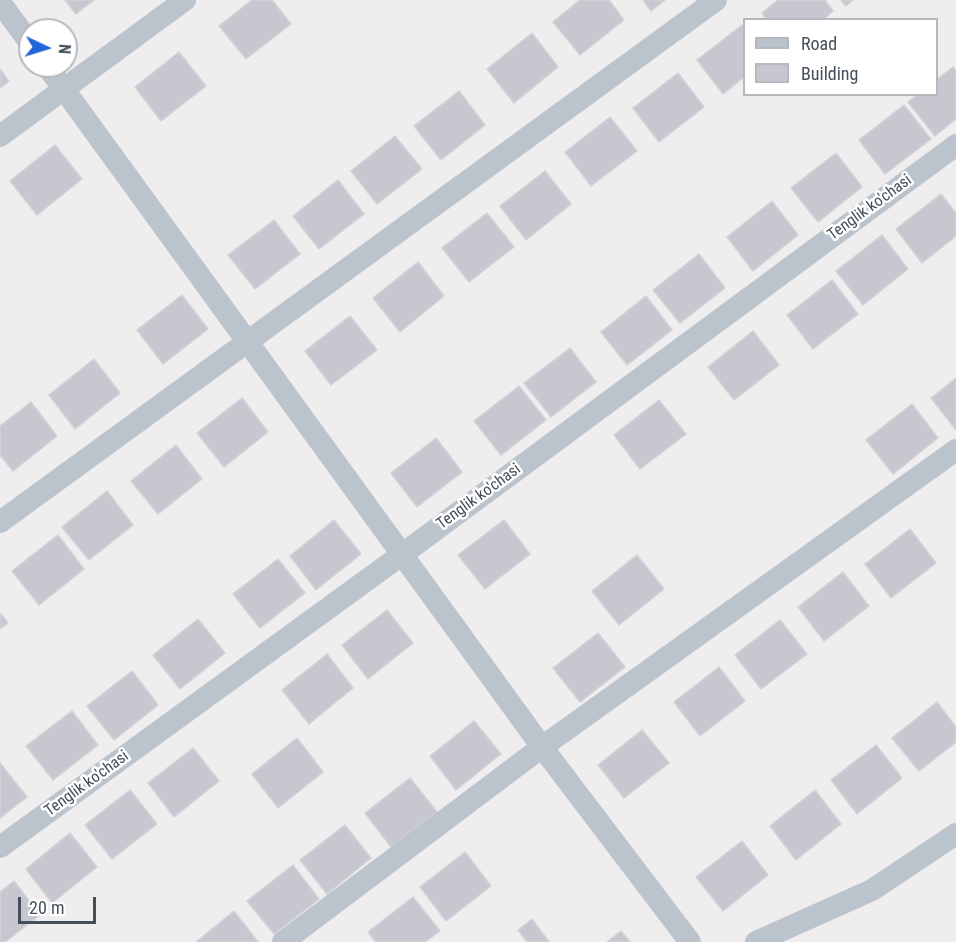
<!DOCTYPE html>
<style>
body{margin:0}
#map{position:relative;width:956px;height:942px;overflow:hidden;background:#efeded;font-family:"Roboto Condensed",sans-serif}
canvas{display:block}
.legend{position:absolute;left:743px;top:18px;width:195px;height:78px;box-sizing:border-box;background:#fff;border:2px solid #b5b9bd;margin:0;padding:8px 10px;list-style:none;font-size:18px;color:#464f59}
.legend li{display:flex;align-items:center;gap:12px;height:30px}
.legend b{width:30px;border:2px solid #b5b9bd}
.north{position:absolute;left:18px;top:18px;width:60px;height:60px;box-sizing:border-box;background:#fff;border:2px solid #b5b9bd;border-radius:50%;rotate:94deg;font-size:16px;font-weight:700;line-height:24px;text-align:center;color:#464f59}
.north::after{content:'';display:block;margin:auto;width:21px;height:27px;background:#2064d6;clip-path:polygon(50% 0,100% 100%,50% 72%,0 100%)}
.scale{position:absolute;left:18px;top:897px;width:78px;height:27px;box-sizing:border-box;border:3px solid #464f59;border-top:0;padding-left:8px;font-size:18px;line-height:21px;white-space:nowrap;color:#464f59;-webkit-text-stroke:4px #fff;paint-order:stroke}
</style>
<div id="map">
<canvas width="956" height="942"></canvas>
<ul class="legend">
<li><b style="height:8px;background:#bbc3cc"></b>Road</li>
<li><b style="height:16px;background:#c7c8cf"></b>Building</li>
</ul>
<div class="north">N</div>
<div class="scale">20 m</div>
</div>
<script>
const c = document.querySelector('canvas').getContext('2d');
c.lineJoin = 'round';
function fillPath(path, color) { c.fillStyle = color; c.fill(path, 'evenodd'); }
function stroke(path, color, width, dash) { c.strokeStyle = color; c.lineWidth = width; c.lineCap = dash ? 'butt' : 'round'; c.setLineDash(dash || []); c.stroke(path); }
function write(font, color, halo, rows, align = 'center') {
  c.font = font + ' "Roboto Condensed",sans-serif'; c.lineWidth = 5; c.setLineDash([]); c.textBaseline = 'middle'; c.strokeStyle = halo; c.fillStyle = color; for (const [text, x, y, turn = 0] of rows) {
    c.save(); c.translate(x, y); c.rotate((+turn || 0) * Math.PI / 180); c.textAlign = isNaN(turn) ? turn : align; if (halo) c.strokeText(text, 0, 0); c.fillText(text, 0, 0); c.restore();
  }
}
const building = new Path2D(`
 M 65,0 L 94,0 L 76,14 Z
 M 252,0 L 272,0 L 291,24 L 246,59 L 219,26 Z
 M 580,0 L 609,0 L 624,20 L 580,55 L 553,22 Z
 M 643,0 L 665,0 L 651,11 Z
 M 778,0 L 825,0 L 833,11 L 823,20 L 767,20 L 762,13 Z
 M 841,0 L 853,0 L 846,6 Z
 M 742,25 L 744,28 L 744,77 L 723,94 L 697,60 Z
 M 532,33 L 558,67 L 514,103 L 487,69 Z
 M 179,52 L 206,86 L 161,121 L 135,87 Z
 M 953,67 L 956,71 L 956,119 L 935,136 L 908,102 L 918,94 L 936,94 L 936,80 Z
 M 0,69 L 9,81 L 0,88 Z
 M 678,73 L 704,107 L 659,142 L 633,108 Z
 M 459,91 L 485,125 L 441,160 L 414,126 Z
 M 904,105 L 931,139 L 885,174 L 859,140 Z
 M 610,117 L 637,151 L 591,186 L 565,152 Z
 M 395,136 L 422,169 L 377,204 L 351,171 Z
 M 55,145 L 82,179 L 37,215 L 10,181 Z
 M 836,153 L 862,187 L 818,222 L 791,188 Z
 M 545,171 L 571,204 L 526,240 L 500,206 Z
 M 338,180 L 364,214 L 319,249 L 293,216 Z
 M 941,194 L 956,213 L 956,236 L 922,263 L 896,229 Z
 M 772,201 L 798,235 L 753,271 L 727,237 Z
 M 487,213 L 514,247 L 469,282 L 442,248 Z
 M 274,220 L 300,254 L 255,289 L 228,255 Z
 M 882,235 L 908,269 L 863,305 L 836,271 Z
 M 699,254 L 725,288 L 680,323 L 653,290 Z
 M 418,262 L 444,296 L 400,332 L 373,298 Z
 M 832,280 L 858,314 L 813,349 L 787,315 Z
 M 182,295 L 208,329 L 163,364 L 137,330 Z
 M 646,296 L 672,330 L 627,365 L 601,332 Z
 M 350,316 L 377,350 L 331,385 L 305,351 Z
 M 753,331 L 779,365 L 734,400 L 708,367 Z
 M 570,348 L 596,382 L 551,417 L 524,383 Z
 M 94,359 L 120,393 L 75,429 L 49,395 Z
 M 956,378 L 956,430 L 931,398 Z
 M 519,386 L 546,420 L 501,455 L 474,421 Z
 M 242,398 L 268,432 L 224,467 L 197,433 Z
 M 659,400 L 686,434 L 640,469 L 614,435 Z
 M 31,402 L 57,436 L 13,471 L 0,455 L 0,426 Z
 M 912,404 L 938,438 L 893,474 L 866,440 Z
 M 436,438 L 462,472 L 417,507 L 391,473 Z
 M 176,445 L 202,479 L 158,514 L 131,481 Z
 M 107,491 L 133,525 L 89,560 L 62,527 Z
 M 334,520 L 361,554 L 316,590 L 290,556 Z
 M 504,520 L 530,554 L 485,589 L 458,555 Z
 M 910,529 L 936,563 L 891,598 L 865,564 Z
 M 58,535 L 84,569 L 39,605 L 12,571 Z
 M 637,555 L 664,589 L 619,625 L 592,591 Z
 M 278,559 L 305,593 L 260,628 L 233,594 Z
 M 843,572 L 869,606 L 824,641 L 798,607 Z
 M 387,610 L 413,643 L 368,679 L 342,645 Z
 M 0,613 L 8,623 L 0,629 Z
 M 198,619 L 225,653 L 180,689 L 153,655 Z
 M 780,620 L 807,654 L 761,689 L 735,655 Z
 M 598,633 L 625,667 L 580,702 L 553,668 Z
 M 327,654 L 353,688 L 309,724 L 282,690 Z
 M 719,667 L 745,701 L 700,736 L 674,702 Z
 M 132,671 L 158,705 L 114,740 L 87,706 Z
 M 937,702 L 956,727 L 956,742 L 919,771 L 892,738 Z
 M 72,711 L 98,745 L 53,780 L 26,746 Z
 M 474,721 L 501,754 L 456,790 L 430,756 Z
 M 642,730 L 669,763 L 624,798 L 598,765 Z
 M 297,738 L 323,772 L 278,808 L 252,774 Z
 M 876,745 L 902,778 L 857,814 L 831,780 Z
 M 193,748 L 219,781 L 174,817 L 148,783 Z
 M 0,763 L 27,797 L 0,818 Z
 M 410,778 L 437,812 L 391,847 L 365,813 Z
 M 130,790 L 157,824 L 112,859 L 85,825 Z
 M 815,790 L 841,824 L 796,860 L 770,826 Z
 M 345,825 L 371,858 L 327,894 L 300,860 Z
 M 70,833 L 97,867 L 52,903 L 26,869 Z
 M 742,841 L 768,875 L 723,911 L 696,877 Z
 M 465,852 L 491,886 L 446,921 L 420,887 Z
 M 293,865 L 319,899 L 274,934 L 247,901 Z
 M 14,881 L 40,915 L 5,942 L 0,942 L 0,892 Z
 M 413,897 L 440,931 L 425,942 L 376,942 L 368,932 Z
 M 234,911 L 258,942 L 196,942 Z
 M 532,919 L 549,942 L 527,942 L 518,930 Z
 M 621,931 L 630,942 L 607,942 Z`);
fillPath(building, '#c7c8cf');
stroke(building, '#d1d2d8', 1.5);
stroke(new Path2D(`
 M 0,2 L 30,43
 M 47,66 L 542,747 L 690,942
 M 0,136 L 185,0
 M 0,522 L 716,0
 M 0,847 L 404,553 L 956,145
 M 283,942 L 542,747 L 956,450
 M 756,942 L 872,890 L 956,834`), '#bbc3cc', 22);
write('16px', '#464f59', '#fff', [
 ["Tenglik ko'chasi",870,208,-36],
 ["Tenglik ko'chasi",479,497,-36],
 ["Tenglik ko'chasi",87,784,-36]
]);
</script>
